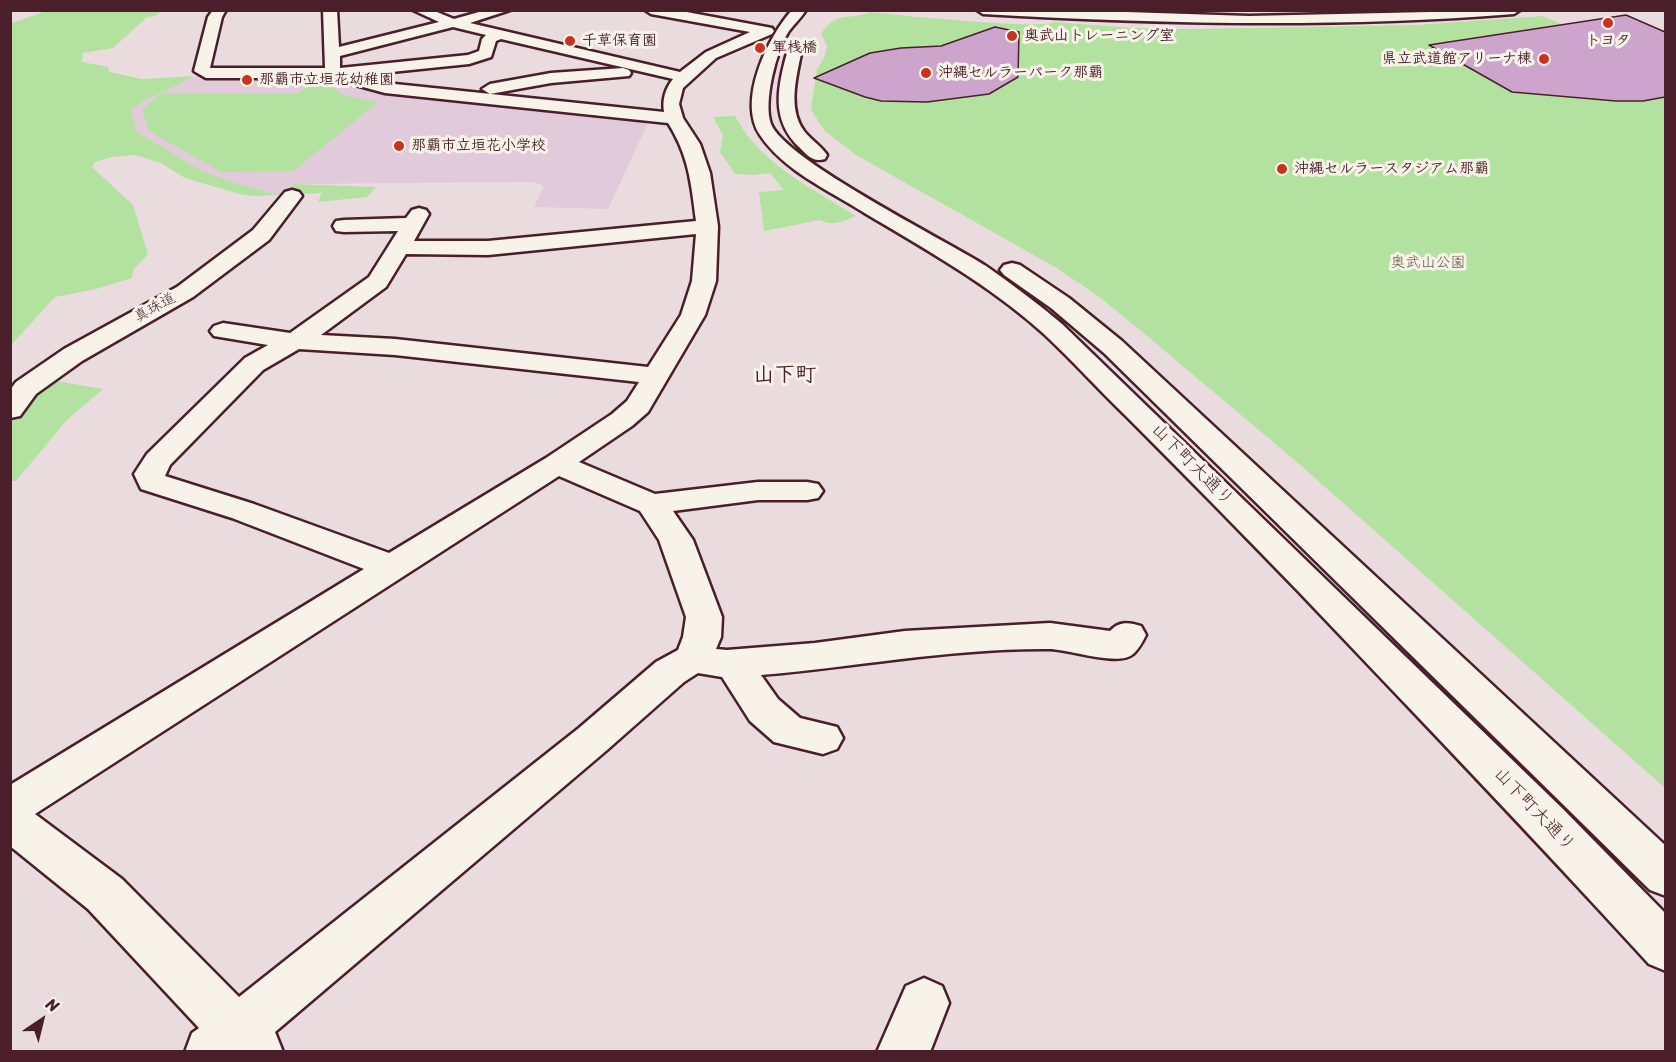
<!DOCTYPE html>
<meta charset="utf-8">
<style>
body{margin:0}
#map{position:relative;width:1676px;height:1062px;overflow:hidden;background:#eadbdf;font-family:Sriracha,sans-serif}
canvas{display:block}
.frame{position:absolute;inset:0;border:12px solid #4a1f2b;pointer-events:none}
.north{position:absolute;left:12px;top:990px;width:60px;height:60px;-webkit-text-stroke:4px #f7f3e8;paint-order:stroke;rotate:35deg;font-size:16px;font-weight:700;line-height:24px;text-align:center;color:#4a1f2b}
.north::after{content:'';display:block;margin:auto;width:21px;height:27px;background:#4a1f2b;clip-path:polygon(50% 0,100% 100%,50% 72%,0 100%)}
</style>
<div id="map">
<canvas width="1676" height="1062"></canvas>
<div class="frame"></div>
<div class="north">N</div>
</div>
<script>
const c = document.querySelector('canvas').getContext('2d');
c.lineJoin = 'round';
function fillPath(path, color) { c.fillStyle = color; c.fill(path, 'evenodd'); }
function stroke(path, color, width, dash) { c.strokeStyle = color; c.lineWidth = width; c.lineCap = dash ? 'butt' : 'round'; c.setLineDash(dash || []); c.stroke(path); }
function write(font, color, halo, rows, align = 'center') {
  c.font = font + ' Sriracha,"Klee One",sans-serif'; c.lineWidth = 6; c.setLineDash([]); c.textBaseline = 'middle'; c.strokeStyle = halo; c.fillStyle = color; for (const [text, x, y, turn = 0] of rows) {
    c.save(); c.translate(x, y); c.rotate((+turn || 0) * Math.PI / 180); c.textAlign = isNaN(turn) ? turn : align; if (halo) c.strokeText(text, 0, 0); c.fillText(text, 0, 0); c.restore();
  }
}
fillPath(new Path2D(`
 M 193,76 L 321,76 L 377,91 L 648,123 L 608,209 L 534,207 L 544,186 L 533,182 L 294,184 L 279,195 L 232,182 L 200,170 L 136,131 L 131,109 L 149,96 L 181,83 Z`), '#e1cad9');
fillPath(new Path2D(`
 M 46,11 L 162,11 L 155,16 L 147,17 L 113,48 L 83,53 L 82,62 L 108,67 L 109,72 L 142,79 L 193,76 C 173,89 151,95 131,109 L 136,131 L 200,170 L 232,182 L 279,195 L 294,184 L 376,187 L 367,197 L 318,202 L 322,193 L 255,196 L 240,194 L 185,178 L 161,163 L 135,155 L 112,157 L 95,162 L 92,167 L 133,205 L 148,254 L 133,270 L 132,278 L 96,289 L 55,297 L 11,345 L 10,24 Z
 M 870,12 C 894,15 1043,30 1054,22 L 1134,28 L 1191,29 L 1416,25 L 1543,16 L 1565,26 L 1582,27 L 1665,57 L 1665,788 L 1298,463 L 1140,330 L 1098,296 L 1055,267 L 856,155 L 825,131 L 811,110 L 817,69 L 824,58 L 827,46 L 821,34 C 836,10 850,21 870,12 Z
 M 323,81 L 343,95 L 378,102 L 293,171 L 221,172 L 149,131 L 142,110 L 162,93 L 299,93 L 314,82 Z
 M 735,116 C 759,163 813,189 856,216 C 844,221 833,227 820,220 L 764,231 L 759,192 L 784,190 L 770,173 L 753,175 L 735,174 L 720,152 L 723,135 L 713,117 Z
 M 51,380 L 103,389 L 67,420 L 16,481 L 11,481 L 10,408 Z`), '#b3e1a0');
const building = new Path2D(`
 M 1626,15 L 1665,32 L 1665,97 L 1643,101 L 1616,101 L 1512,92 L 1429,45 Z
 M 995,27 L 1019,32 L 1018,77 L 989,94 L 927,102 L 881,101 L 865,97 L 814,78 L 870,53 L 901,48 L 941,46 Z`);
fillPath(building, '#cda4cb');
stroke(building, '#4a1f2b', 1.5);
const minor = new Path2D(`
 M 213,10 L 226,10 L 222,17 L 210,68 L 325,68 L 323,10 L 337,10 L 339,47 L 439,22 L 413,10 L 432,10 L 454,19 L 486,10 L 510,10 L 470,23 L 680,72 L 706,52 L 750,32 L 651,14 L 645,10 L 676,10 L 772,28 L 774,31 L 772,34 L 716,58 L 683,88 L 679,104 L 683,118 L 700,144 L 710,173 L 718,226 L 716,281 L 705,315 L 648,412 L 632,426 L 579,462 L 655,494 L 758,482 L 807,482 L 818,484 L 823,491 L 818,498 L 807,500 L 758,500 L 673,511 L 693,540 L 722,617 L 721,637 L 716,649 L 727,650 L 815,643 L 905,631 L 1050,623 L 1110,631 C 1119,621 1129,622 1141,626 L 1146,635 C 1143,641 1139,649 1133,654 C 1119,667 1068,649 1049,649 C 953,648 856,667 761,675 L 778,699 L 800,718 L 837,727 L 843,738 L 837,749 L 823,754 L 774,742 L 750,721 L 722,677 L 698,673 L 684,682 L 607,750 L 275,1032 L 283,1052 L 185,1052 L 192,1033 L 199,1028 L 88,909 L 10,846 L 10,785 L 364,569 L 232,518 L 141,489 L 134,474 L 147,454 L 245,358 L 268,345 L 214,336 L 210,331 L 214,326 L 223,323 L 290,333 L 369,277 L 398,231 L 344,232 L 336,231 L 333,226 L 336,221 L 344,220 L 406,218 L 412,210 L 419,208 L 426,210 L 429,214 L 414,241 L 488,241 L 696,221 C 691,183 689,156 668,123 L 385,93 L 352,84 L 350,81 L 358,76 L 385,83 L 664,112 C 662,100 665,89 673,79 L 501,39 L 496,41 L 491,57 L 469,64 L 333,78 L 206,78 L 194,71 L 208,17 ZM 453,27 L 486,35 L 482,39 L 479,51 L 468,55 L 340,68 L 340,56 ZM 696,234 L 692,281 L 681,315 L 648,367 L 395,339 L 321,335 L 386,287 L 406,254 L 488,255 ZM 299,349 L 395,355 L 639,382 L 627,401 L 612,414 L 546,458 L 389,553 L 254,504 L 165,476 L 170,465 L 263,370 ZM 559,476 L 640,511 L 659,540 L 686,617 L 683,637 L 678,650 L 656,662 L 579,728 L 239,997 L 122,879 L 35,814 Z
 M 623,68 L 629,70 L 631,73 L 629,76 L 551,83 L 490,94 L 482,89 L 490,84 L 551,73 Z
 M 292,190 L 299,192 L 302,196 L 269,240 L 193,297 L 82,361 L 36,394 L 20,416 L 10,418 L 10,390 L 16,382 L 64,349 L 177,287 L 253,230 L 285,192 Z
 M 924,978 L 942,986 L 949,1003 L 930,1052 L 877,1052 L 906,986 Z`);
const major = new Path2D(`
 M 792,10 L 806,10 C 801,18 794,24 789,31 C 776,51 763,102 771,124 C 785,160 945,240 986,266 C 1012,284 1037,303 1062,324 L 1563,809 L 1666,914 L 1666,971 L 1649,964 C 1534,838 1416,715 1298,591 C 1241,532 1184,474 1126,416 C 1098,389 1072,360 1044,334 C 990,285 925,249 863,212 C 828,190 783,170 760,135 C 737,100 768,37 792,10 Z
 M 795,45 L 802,49 C 797,75 787,108 804,131 C 811,140 821,146 827,155 L 825,159 C 813,162 809,157 801,149 C 769,120 778,86 788,49 Z
 M 1012,263 L 1020,265 L 1069,298 L 1122,341 L 1666,846 L 1666,896 L 1650,890 L 1104,353 L 1051,308 L 1004,275 L 1000,270 L 1004,265 Z`);
const highway = new Path2D(`
 M 977,10 L 1064,10 L 1249,16 L 1520,10 L 1514,14 C 1337,28 1160,24 983,14 Z`);
stroke(minor, '#4a1f2b', 5);
stroke(major, '#4a1f2b', 5);
stroke(highway, '#4a1f2b', 5);
fillPath(minor, '#f7f3e8');
fillPath(major, '#f7f3e8');
fillPath(highway, '#f7f3e8');
for (const [x, y, r, color] of [
 [1608,23,6,"#c8321e"],
 [1012,36,6,"#c8321e"],
 [570,41,6,"#c8321e"],
 [760,48,6,"#c8321e"],
 [1544,59,6,"#c8321e"],
 [926,73,6,"#c8321e"],
 [247,80,6,"#c8321e"],
 [399,146,6,"#c8321e"],
 [1282,169,6,"#c8321e"]
]) { const dot = new Path2D(); dot.arc(x, y, r, 0, 2 * Math.PI); c.fillStyle = color; c.fill(dot); stroke(dot, '#f7f3e8', 2); }
write('bold 15px', '#4a1f2b', '#f7f3e8', [
 ["奥武山トレーニング室",1024,36],
 ["千草保育園",582,41],
 ["トヨタ",1608,41,"center"],
 ["軍桟橋",772,48],
 ["県立武道館アリーナ棟",1532,59,"right"],
 ["沖縄セルラーパーク那覇",938,73],
 ["那覇市立垣花幼稚園",259,80],
 ["那覇市立垣花小学校",411,146],
 ["沖縄セルラースタジアム那覇",1294,169]
], 'left');
write('15px', '#645048', '#f7f3e8', [
 ["奥武山公園",1428,263]
]);
write('15px', '#4a1f2b', '#f7f3e8', [
 ["真珠道",155,308,-29]
]);
write('18px', '#4a1f2b', '#f7f3e8', [
 ["山下町大通り",1192,465,45],
 ["山下町大通り",1534,810,46]
]);
write('bold 21px', '#4a1f2b', '#f7f3e8', [
 ["山下町",785,376]
]);
</script>
